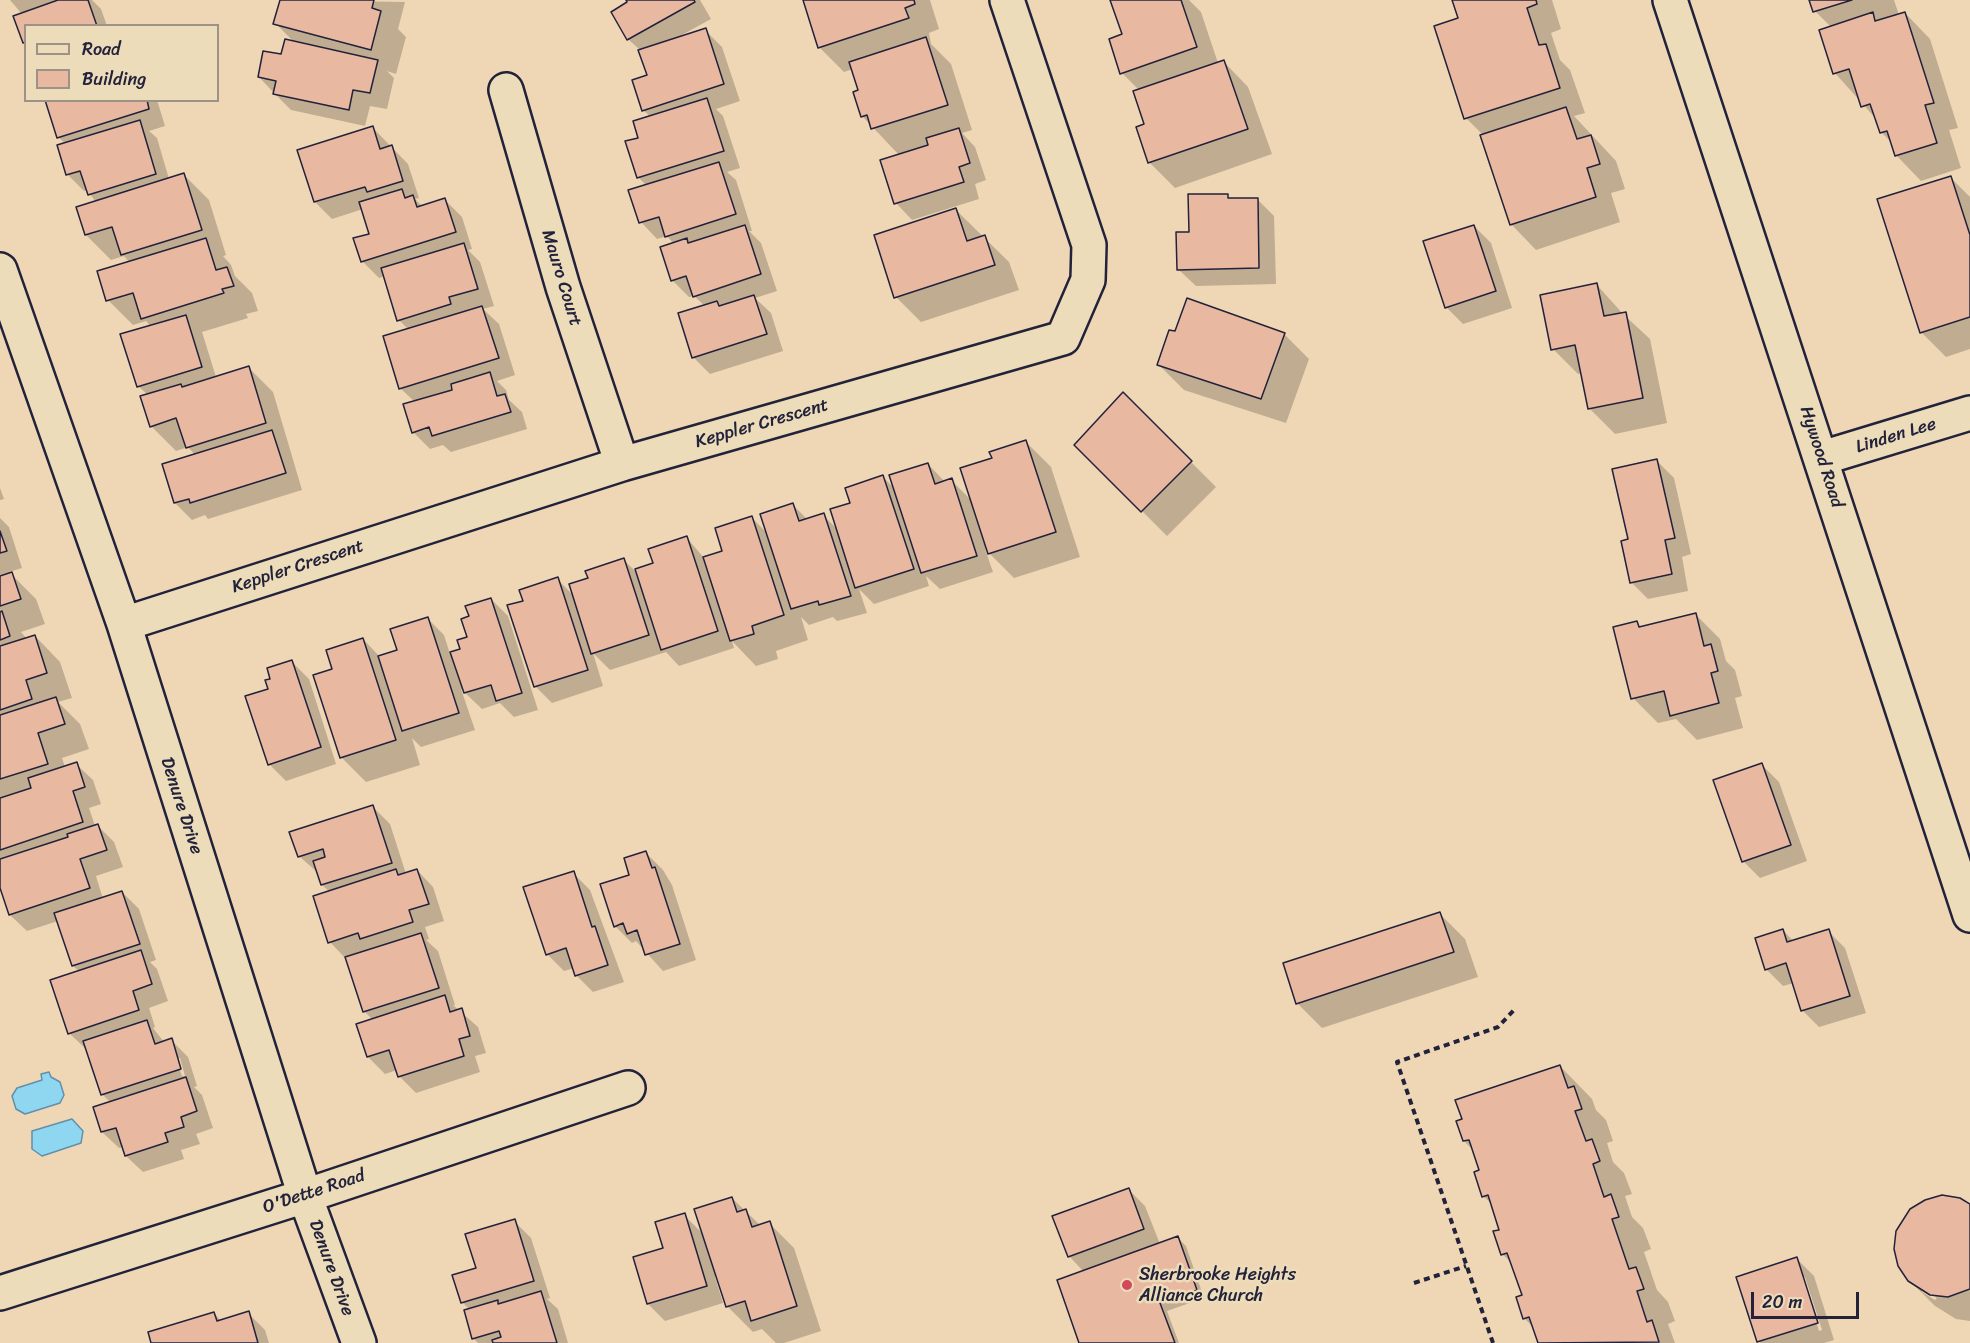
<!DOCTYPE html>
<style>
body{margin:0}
#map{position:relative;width:1970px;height:1343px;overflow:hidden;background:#efd7b6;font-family:Sriracha,sans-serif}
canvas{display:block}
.legend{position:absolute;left:24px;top:24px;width:195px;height:78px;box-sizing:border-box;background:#eddcb9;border:2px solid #9c9287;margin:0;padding:8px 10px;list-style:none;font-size:18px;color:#22223b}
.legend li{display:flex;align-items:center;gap:12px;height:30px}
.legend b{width:30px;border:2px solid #9c9287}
.scale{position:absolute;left:1751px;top:1292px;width:108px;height:27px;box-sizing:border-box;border:3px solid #22223b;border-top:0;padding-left:8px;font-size:18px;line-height:21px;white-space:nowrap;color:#22223b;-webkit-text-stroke:4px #eddcb9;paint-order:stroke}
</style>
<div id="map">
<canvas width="1970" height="1343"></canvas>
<ul class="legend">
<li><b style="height:8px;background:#eddcb9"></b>Road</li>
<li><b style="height:16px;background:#e9b8a1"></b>Building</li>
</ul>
<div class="scale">20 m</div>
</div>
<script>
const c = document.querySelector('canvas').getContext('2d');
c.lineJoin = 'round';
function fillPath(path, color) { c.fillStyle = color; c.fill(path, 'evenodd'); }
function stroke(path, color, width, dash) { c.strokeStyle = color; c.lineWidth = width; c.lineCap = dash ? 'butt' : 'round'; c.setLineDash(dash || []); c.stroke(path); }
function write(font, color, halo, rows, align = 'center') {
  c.font = font + ' Sriracha,sans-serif'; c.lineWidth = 5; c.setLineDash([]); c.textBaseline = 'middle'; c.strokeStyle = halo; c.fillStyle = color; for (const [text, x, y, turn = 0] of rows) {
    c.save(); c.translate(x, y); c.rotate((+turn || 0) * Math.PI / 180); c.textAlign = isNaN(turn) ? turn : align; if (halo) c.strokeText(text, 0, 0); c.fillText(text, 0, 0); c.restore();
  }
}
const water = new Path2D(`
 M 49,1072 L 51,1077 L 60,1082 L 64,1095 L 60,1103 L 25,1114 L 16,1109 L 12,1096 L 17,1088 L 42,1080 L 41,1074 Z
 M 72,1119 L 83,1131 L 81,1143 L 42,1156 L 32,1149 L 32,1131 Z`);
fillPath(water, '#8fd7f0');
stroke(water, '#638fa8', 1.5);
fillPath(new Path2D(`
 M 10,0 L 92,0 L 101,9 L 107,26 L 26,26 L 26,43 L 22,14 Z
 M 281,0 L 405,2 L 398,29 L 406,37 L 396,74 L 387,71 L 394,78 L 387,109 L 370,106 L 365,126 L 291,110 L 274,93 L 259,77 L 295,43 L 275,23 Z
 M 627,0 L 700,0 L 711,19 L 680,36 L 705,30 L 722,47 L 740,101 L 716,109 L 723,116 L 740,168 L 727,172 L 736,180 L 752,231 L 749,231 L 761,243 L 777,291 L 755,298 L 771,313 L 783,351 L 710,374 L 693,357 L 705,306 L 694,296 L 689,297 L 672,280 L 674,244 L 667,236 L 657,239 L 641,222 L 647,186 L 639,178 L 627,142 L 640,139 L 651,117 L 643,110 L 648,76 L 640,50 L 628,39 Z
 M 804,0 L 930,0 L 939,29 L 929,33 L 931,44 L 951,64 L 972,130 L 962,133 L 975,147 L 986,180 L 975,184 L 979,199 L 912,220 L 896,203 L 900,156 L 863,117 L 855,92 L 860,91 L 853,69 L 844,72 L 819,47 Z
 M 1112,0 L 1189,0 L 1201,12 L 1218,63 L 1223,61 L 1248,87 L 1272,154 L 1175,188 L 1150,163 L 1138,128 L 1146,125 L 1139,90 L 1122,73 L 1124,35 Z
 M 1454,0 L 1552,0 L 1561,29 L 1551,33 L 1560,60 L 1570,70 L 1585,113 L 1574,116 L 1616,161 L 1625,189 L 1611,193 L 1620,222 L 1536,250 L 1511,224 L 1482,134 L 1466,118 L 1460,19 Z
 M 1811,0 L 1894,0 L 1899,15 L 1905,13 L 1930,39 L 1958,128 L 1949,130 L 1961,168 L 1921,181 L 1896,155 L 1892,143 L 1881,132 L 1877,120 L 1835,73 L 1831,27 L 1815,11 Z
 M 47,100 L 157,100 L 165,126 L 149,131 L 157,138 L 169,179 L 184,175 L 209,200 L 226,255 L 223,256 L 231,265 L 235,276 L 252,293 L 258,311 L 246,314 L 248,318 L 202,332 L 216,377 L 248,367 L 273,392 L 302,490 L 208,519 L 205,515 L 192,520 L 175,503 L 196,456 L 188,447 L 176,451 L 151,426 L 148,395 L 138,386 L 151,327 L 146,321 L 133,325 L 108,300 L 130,263 L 124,256 L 111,260 L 86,235 L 96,202 L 87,190 L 84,191 L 67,174 L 66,144 L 58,137 Z
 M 373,128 L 408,164 L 419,198 L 415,199 L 423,207 L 445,200 L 462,217 L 472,249 L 468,250 L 480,262 L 494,306 L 483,309 L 499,324 L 515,375 L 497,381 L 506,390 L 509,400 L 522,412 L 527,429 L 451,452 L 443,445 L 430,449 L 413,432 L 415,402 L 400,388 L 409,330 L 399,320 L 385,276 L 379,278 L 362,261 L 371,235 L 363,209 L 332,219 L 315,202 Z
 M 1951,178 L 1970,197 L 1970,349 L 1946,357 L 1921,332 Z
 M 1227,196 L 1231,200 L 1257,199 L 1274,216 L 1276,284 L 1196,286 L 1179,270 L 1190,234 Z
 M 956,210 L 1009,262 L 1019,290 L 921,322 L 896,297 Z
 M 1474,226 L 1491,243 L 1512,308 L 1463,324 L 1446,307 Z
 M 1597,285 L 1623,314 L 1650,339 L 1667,423 L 1615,434 L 1590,409 L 1583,373 L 1578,374 L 1553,349 Z
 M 1284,334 L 1309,359 L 1286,423 L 1184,390 L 1159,365 Z
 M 1123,394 L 1216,487 L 1167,536 L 1076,445 Z
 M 1026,442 L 1051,467 L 1080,557 L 1014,578 L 985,549 L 993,572 L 940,589 L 926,576 L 929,586 L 874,604 L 859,589 L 867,613 L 837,621 L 833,617 L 809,625 L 801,617 L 808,640 L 776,651 L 778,659 L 756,666 L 732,641 L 734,648 L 679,666 L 666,652 L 610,670 L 593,653 L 603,686 L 552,703 L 535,686 L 525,602 L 557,579 L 574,596 L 590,579 L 624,560 L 635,571 L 655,564 L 687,538 L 704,558 L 724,552 L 752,518 L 768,534 L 793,505 L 808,520 L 823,515 L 838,530 L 852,504 L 883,477 L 896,490 L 928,464 L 945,482 L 951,480 L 972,501 L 993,459 Z
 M 1657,461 L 1674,478 L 1691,554 L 1682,557 L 1688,591 L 1648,599 L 1631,582 L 1629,541 Z
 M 0,488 L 4,499 L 0,500 Z
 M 0,518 L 9,527 L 22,568 L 9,572 L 36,599 L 45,624 L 21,632 L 27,639 L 35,636 L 60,662 L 72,698 L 58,702 L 80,724 L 89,749 L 62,758 L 65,767 L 76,764 L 93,780 L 101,804 L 89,808 L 95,826 L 97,825 L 114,842 L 123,867 L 96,876 L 103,899 L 122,892 L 139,909 L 156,960 L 150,962 L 157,969 L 168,1001 L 149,1008 L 155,1027 L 153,1028 L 164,1042 L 171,1040 L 188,1057 L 197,1086 L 194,1087 L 202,1095 L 213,1128 L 196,1134 L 200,1144 L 181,1150 L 184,1159 L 143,1172 L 126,1156 L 123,1147 L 119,1148 L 102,1132 L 111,1103 L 102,1094 L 87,1050 L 69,1033 L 80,972 L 73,966 L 58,921 L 27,931 L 10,915 L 0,883 ZM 176,1058 L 180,1058 L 185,1076 L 182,1076 Z
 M 491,599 L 508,616 L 538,710 L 514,717 L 500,703 L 482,709 L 461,689 L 475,730 L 421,747 L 412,738 L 420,765 L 366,782 L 341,757 L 334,670 L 363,639 L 380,657 L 399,651 L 427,618 L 444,635 L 450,654 L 462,650 L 469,637 L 471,617 Z
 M 1695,614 L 1720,639 L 1726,661 L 1735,670 L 1742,696 L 1735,698 L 1743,728 L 1697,740 L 1676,719 L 1658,723 L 1633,698 L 1637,623 L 1642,628 Z
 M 292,662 L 309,679 L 336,764 L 286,781 L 269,764 L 269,690 L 272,680 Z
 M 1762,765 L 1779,782 L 1807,861 L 1760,878 L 1743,861 Z
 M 373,807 L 390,824 L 406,874 L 417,870 L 433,887 L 444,921 L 425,927 L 429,939 L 426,940 L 438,951 L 455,1005 L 453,1005 L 478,1027 L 486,1053 L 475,1056 L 480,1072 L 416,1093 L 399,1076 L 397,1070 L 385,1074 L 368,1057 L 358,1025 L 373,1020 L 364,1011 L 346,959 L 330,942 L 330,892 L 322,885 L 318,873 L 299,856 Z
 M 646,853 L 663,870 L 672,885 L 696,960 L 663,971 L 636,941 L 632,943 L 615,926 L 631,876 Z
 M 573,873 L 590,890 L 624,982 L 593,992 L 576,975 L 574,968 L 564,971 L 547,954 Z
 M 1439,913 L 1465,939 L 1478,977 L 1322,1028 L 1297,1003 Z
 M 1783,930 L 1794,942 L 1828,931 L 1845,948 L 1866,1013 L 1819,1027 L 1802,1010 L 1794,983 L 1783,986 L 1766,969 Z
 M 1560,1066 L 1592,1099 L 1596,1110 L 1606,1120 L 1613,1141 L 1607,1143 L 1613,1162 L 1624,1173 L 1632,1194 L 1625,1196 L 1632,1217 L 1643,1228 L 1651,1249 L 1644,1252 L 1657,1290 L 1668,1302 L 1675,1321 L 1668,1324 L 1675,1343 L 1539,1343 L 1534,1328 L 1524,1318 L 1524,1296 L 1513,1264 L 1502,1254 L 1501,1231 L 1493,1205 L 1483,1196 L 1481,1171 L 1474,1151 L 1464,1141 Z
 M 1128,1189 L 1145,1206 L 1160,1244 L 1178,1238 L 1186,1246 L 1204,1298 L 1167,1311 L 1179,1343 L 1081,1343 L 1084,1272 L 1069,1256 Z
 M 732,1198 L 761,1226 L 769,1223 L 794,1248 L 821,1331 L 784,1343 L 776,1343 L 762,1329 L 753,1332 L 728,1307 L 717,1276 L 715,1277 L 723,1303 L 665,1321 L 648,1304 L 635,1258 L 665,1249 L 684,1215 L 704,1235 Z
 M 1970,1206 L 1970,1321 L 1956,1319 L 1935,1306 L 1909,1280 ZM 1922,1288 L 1937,1298 L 1935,1300 L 1922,1292 Z
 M 514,1221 L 531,1238 L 550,1298 L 547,1299 L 558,1309 L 568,1343 L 478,1343 L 473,1338 L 470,1310 L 462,1302 L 477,1269 Z
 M 1797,1259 L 1814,1276 L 1834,1340 L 1824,1343 L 1760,1343 ZM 1802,1277 L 1805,1277 L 1822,1330 L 1819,1331 Z
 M 214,1313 L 221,1321 L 248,1313 L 265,1330 L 269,1343 L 153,1343 Z`), '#0003');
const building = new Path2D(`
 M 58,0 L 88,0 L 97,26 L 26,26 L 26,42 L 23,43 L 13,16 Z
 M 280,0 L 374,0 L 372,8 L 381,11 L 371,50 L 273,24 Z
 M 626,0 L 694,0 L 695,2 L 627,40 L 611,12 L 627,2 Z
 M 803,0 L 914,0 L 915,4 L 905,8 L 909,18 L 818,48 Z
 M 1110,0 L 1181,0 L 1197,47 L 1120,74 L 1109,39 L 1122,34 Z
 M 1452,0 L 1536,0 L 1537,4 L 1527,8 L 1539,45 L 1546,44 L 1560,88 L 1464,119 L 1434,26 L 1458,18 Z
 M 1809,0 L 1852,0 L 1813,12 Z
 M 1873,12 L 1875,21 L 1905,12 L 1934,103 L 1925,105 L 1937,143 L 1895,156 L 1887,131 L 1880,133 L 1870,104 L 1861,107 L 1849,69 L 1833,74 L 1819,30 Z
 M 706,28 L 724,84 L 642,111 L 632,80 L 647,75 L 638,50 Z
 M 926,37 L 948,105 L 871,129 L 867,115 L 861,117 L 853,92 L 858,90 L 849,62 Z
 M 285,39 L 378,60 L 370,93 L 353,90 L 349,110 L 273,94 L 276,81 L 258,77 L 263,51 L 281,54 Z
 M 1224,60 L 1248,129 L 1148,163 L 1136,127 L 1144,124 L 1133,91 Z
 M 707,98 L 724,151 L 637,178 L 625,141 L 638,138 L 633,121 Z
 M 45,100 L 147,100 L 149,109 L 57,138 Z
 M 1566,107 L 1577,139 L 1591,135 L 1600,164 L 1587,168 L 1596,197 L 1510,225 L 1480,135 Z
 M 140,120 L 156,174 L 88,195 L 80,171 L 66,175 L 57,145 Z
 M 373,126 L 380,149 L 392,145 L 403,181 L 367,192 L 365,187 L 314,202 L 297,150 Z
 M 959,128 L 970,163 L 959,167 L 964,182 L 894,204 L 880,160 L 928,145 L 926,138 Z
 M 719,162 L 736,214 L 665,237 L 659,217 L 639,223 L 628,190 Z
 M 184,173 L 202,230 L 121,255 L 112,227 L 85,235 L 76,207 Z
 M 1951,176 L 1970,235 L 1970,317 L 1920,333 L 1877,199 Z
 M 402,189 L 405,198 L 413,195 L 417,207 L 445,198 L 456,232 L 361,262 L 353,238 L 369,234 L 359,202 Z
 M 1188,194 L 1228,194 L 1228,198 L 1258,198 L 1259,268 L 1177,270 L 1176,232 L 1189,232 Z
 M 956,208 L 967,241 L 985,235 L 995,265 L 894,298 L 874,235 Z
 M 745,225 L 761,274 L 693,297 L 686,276 L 671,281 L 660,247 L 687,238 L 688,243 Z
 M 1474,225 L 1496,291 L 1445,308 L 1423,241 Z
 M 206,238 L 216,270 L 227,267 L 234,286 L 222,289 L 224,293 L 141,319 L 133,293 L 106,301 L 97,271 Z
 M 464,243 L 478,289 L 449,297 L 451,304 L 397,321 L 381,268 Z
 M 1597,283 L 1604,316 L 1626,312 L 1643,398 L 1588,409 L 1575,345 L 1551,350 L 1540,295 Z
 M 754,295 L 767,334 L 692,358 L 678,313 L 717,301 L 719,306 Z
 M 1187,298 L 1285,333 L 1261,399 L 1157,365 L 1169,330 L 1175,331 Z
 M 482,306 L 499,358 L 399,389 L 383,336 Z
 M 186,315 L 202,367 L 137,387 L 120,334 Z
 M 249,366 L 266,423 L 186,448 L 176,418 L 150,427 L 140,396 L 181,384 L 182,387 Z
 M 490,372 L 497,396 L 505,394 L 511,412 L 432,436 L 429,427 L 412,433 L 403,404 L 452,390 L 451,384 Z
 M 1123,392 L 1192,461 L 1141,512 L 1074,445 Z
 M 272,430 L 286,473 L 190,503 L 189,499 L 174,503 L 162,464 Z
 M 1026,440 L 1056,532 L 988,554 L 960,468 L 992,458 L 989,452 Z
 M 1657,459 L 1675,538 L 1665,540 L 1672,574 L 1630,583 L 1621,541 L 1628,539 L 1612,469 Z
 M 928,463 L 935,484 L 952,478 L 977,556 L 921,573 L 889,475 Z
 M 883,475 L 914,569 L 855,588 L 830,509 L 850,503 L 845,488 Z
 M 793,503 L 799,521 L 824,513 L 851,596 L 819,605 L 818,601 L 791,609 L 760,514 Z
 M 752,516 L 784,615 L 752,626 L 754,634 L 730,641 L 703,557 L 722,551 L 715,528 Z
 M 0,531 L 7,551 L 0,553 Z
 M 687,536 L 718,631 L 661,650 L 635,569 L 653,563 L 648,549 Z
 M 624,558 L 649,635 L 591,654 L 569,584 L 588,578 L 585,571 Z
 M 12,572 L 21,599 L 0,606 L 0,576 Z
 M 558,577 L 588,670 L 534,687 L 507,605 L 523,601 L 519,590 Z
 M 491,598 L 522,693 L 496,701 L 491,685 L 464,693 L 450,652 L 460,649 L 457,640 L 467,637 L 461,619 L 469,616 L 465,606 Z
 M 2,611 L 10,636 L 0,640 L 0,612 Z
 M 1696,613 L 1704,646 L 1711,644 L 1718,671 L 1711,673 L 1719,703 L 1670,716 L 1664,691 L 1631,699 L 1613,627 L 1637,621 L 1639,627 Z
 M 428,617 L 459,713 L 402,731 L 378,656 L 397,650 L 390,629 Z
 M 35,635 L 47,673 L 26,680 L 32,699 L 0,710 L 0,646 Z
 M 363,638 L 396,740 L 340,758 L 313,675 L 332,669 L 326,650 Z
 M 292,660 L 321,747 L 268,765 L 245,696 L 268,689 L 265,680 L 270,679 L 267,668 Z
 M 56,697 L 65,724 L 38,733 L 48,764 L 0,779 L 0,715 Z
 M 77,762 L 85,787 L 73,791 L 83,822 L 0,850 L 0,798 L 31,788 L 28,778 Z
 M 1762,763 L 1791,845 L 1742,862 L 1713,780 Z
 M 373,805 L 392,863 L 321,885 L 313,861 L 325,857 L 323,849 L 298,857 L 289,832 Z
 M 98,824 L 107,850 L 80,859 L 90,888 L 9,915 L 0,888 L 0,859 L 68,837 L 67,834 Z
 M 646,851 L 652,868 L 655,867 L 680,944 L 645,955 L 637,930 L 627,934 L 623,923 L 614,927 L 600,884 L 629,875 L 624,858 Z
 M 396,869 L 398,875 L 417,869 L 429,904 L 409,910 L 413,922 L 360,939 L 358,933 L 328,943 L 313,896 Z
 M 574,871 L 592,927 L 595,926 L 608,965 L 575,976 L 566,948 L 546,955 L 523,887 Z
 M 122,891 L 140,944 L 72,966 L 54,913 Z
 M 1440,912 L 1454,952 L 1296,1004 L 1283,963 Z
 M 1783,929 L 1787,942 L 1829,929 L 1850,996 L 1801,1011 L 1786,963 L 1765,970 L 1755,938 Z
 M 421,933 L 439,988 L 363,1012 L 345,957 Z
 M 141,950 L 152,984 L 133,991 L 139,1010 L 68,1034 L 50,980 Z
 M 445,995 L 450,1012 L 462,1008 L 470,1036 L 459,1039 L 464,1056 L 398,1077 L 389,1050 L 367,1057 L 356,1024 Z
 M 147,1020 L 155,1044 L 172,1038 L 181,1069 L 101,1095 L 83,1041 Z
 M 1560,1065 L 1568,1088 L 1574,1086 L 1582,1109 L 1575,1111 L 1586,1141 L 1592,1139 L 1600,1161 L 1593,1164 L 1604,1197 L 1611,1194 L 1619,1217 L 1612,1219 L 1629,1269 L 1636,1267 L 1644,1289 L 1637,1291 L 1647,1322 L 1652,1320 L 1659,1342 L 1538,1343 L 1529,1317 L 1523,1319 L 1516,1297 L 1522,1295 L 1507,1253 L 1501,1255 L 1493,1231 L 1499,1230 L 1488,1195 L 1482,1197 L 1474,1172 L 1479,1170 L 1469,1140 L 1463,1141 L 1456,1121 L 1462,1119 L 1455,1100 Z
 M 186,1077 L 197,1111 L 181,1117 L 184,1127 L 165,1133 L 168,1142 L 125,1156 L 116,1128 L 101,1132 L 93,1107 Z
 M 1129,1188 L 1144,1229 L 1068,1257 L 1052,1216 Z
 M 1942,1195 L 1960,1198 L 1970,1204 L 1970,1289 L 1948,1297 L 1930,1295 L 1908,1281 L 1898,1266 L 1894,1249 L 1896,1231 L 1910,1209 L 1925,1200 Z
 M 732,1197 L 737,1212 L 746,1209 L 752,1227 L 770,1221 L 797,1306 L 751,1321 L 745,1301 L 726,1307 L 694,1209 Z
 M 685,1213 L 707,1286 L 647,1304 L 633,1257 L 663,1248 L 655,1222 Z
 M 515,1219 L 534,1281 L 461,1303 L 452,1275 L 476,1268 L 465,1234 Z
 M 1178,1236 L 1197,1290 L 1160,1303 L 1175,1343 L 1079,1343 L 1057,1280 Z
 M 1797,1257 L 1818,1323 L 1757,1342 L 1736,1277 Z
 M 541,1291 L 557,1343 L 493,1343 L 492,1340 L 501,1337 L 499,1331 L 472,1339 L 464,1310 L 498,1300 L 498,1304 Z
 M 249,1311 L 258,1343 L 151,1343 L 148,1332 L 214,1312 L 217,1321 Z`);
fillPath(building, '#e9b8a1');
stroke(building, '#22223b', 1.5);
const street = new Path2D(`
 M 1670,0 L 1970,915
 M 506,90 L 563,287 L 622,464
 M 0,270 L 124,624 L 305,1196 L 359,1343
 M 1822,458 L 1970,413
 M 124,624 L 622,464 L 1063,338 L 1088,280 L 1089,245 L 1007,0
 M 0,1293 L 305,1196 L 628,1088`);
stroke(street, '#22223b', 38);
stroke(new Path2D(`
 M 1414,1283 L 1466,1266
 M 1493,1343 L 1397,1062 L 1498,1027 L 1514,1010`), '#22223b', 4, [6, 4.5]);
stroke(street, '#eddcb9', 33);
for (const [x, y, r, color] of [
 [1127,1285,6,"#d1495b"]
]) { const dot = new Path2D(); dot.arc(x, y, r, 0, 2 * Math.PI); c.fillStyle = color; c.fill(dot); stroke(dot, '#eddcb9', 2); }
write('18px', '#22223b', '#eddcb9', [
 ["Mauro Court",561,278,73],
 ["Keppler Crescent",762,424,-16],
 ["Linden Lee",1896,436,-17],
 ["Hywood Road",1821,457,72],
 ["Keppler Crescent",298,567,-18],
 ["Denure Drive",181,806,72],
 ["O'Dette Road",314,1192,-18],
 ["Denure Drive",331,1268,70]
]);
write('18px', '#22223b', '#eddcb9', [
 ["Sherbrooke Heights",1139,1275],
 ["Alliance Church",1139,1296]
], 'left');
</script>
